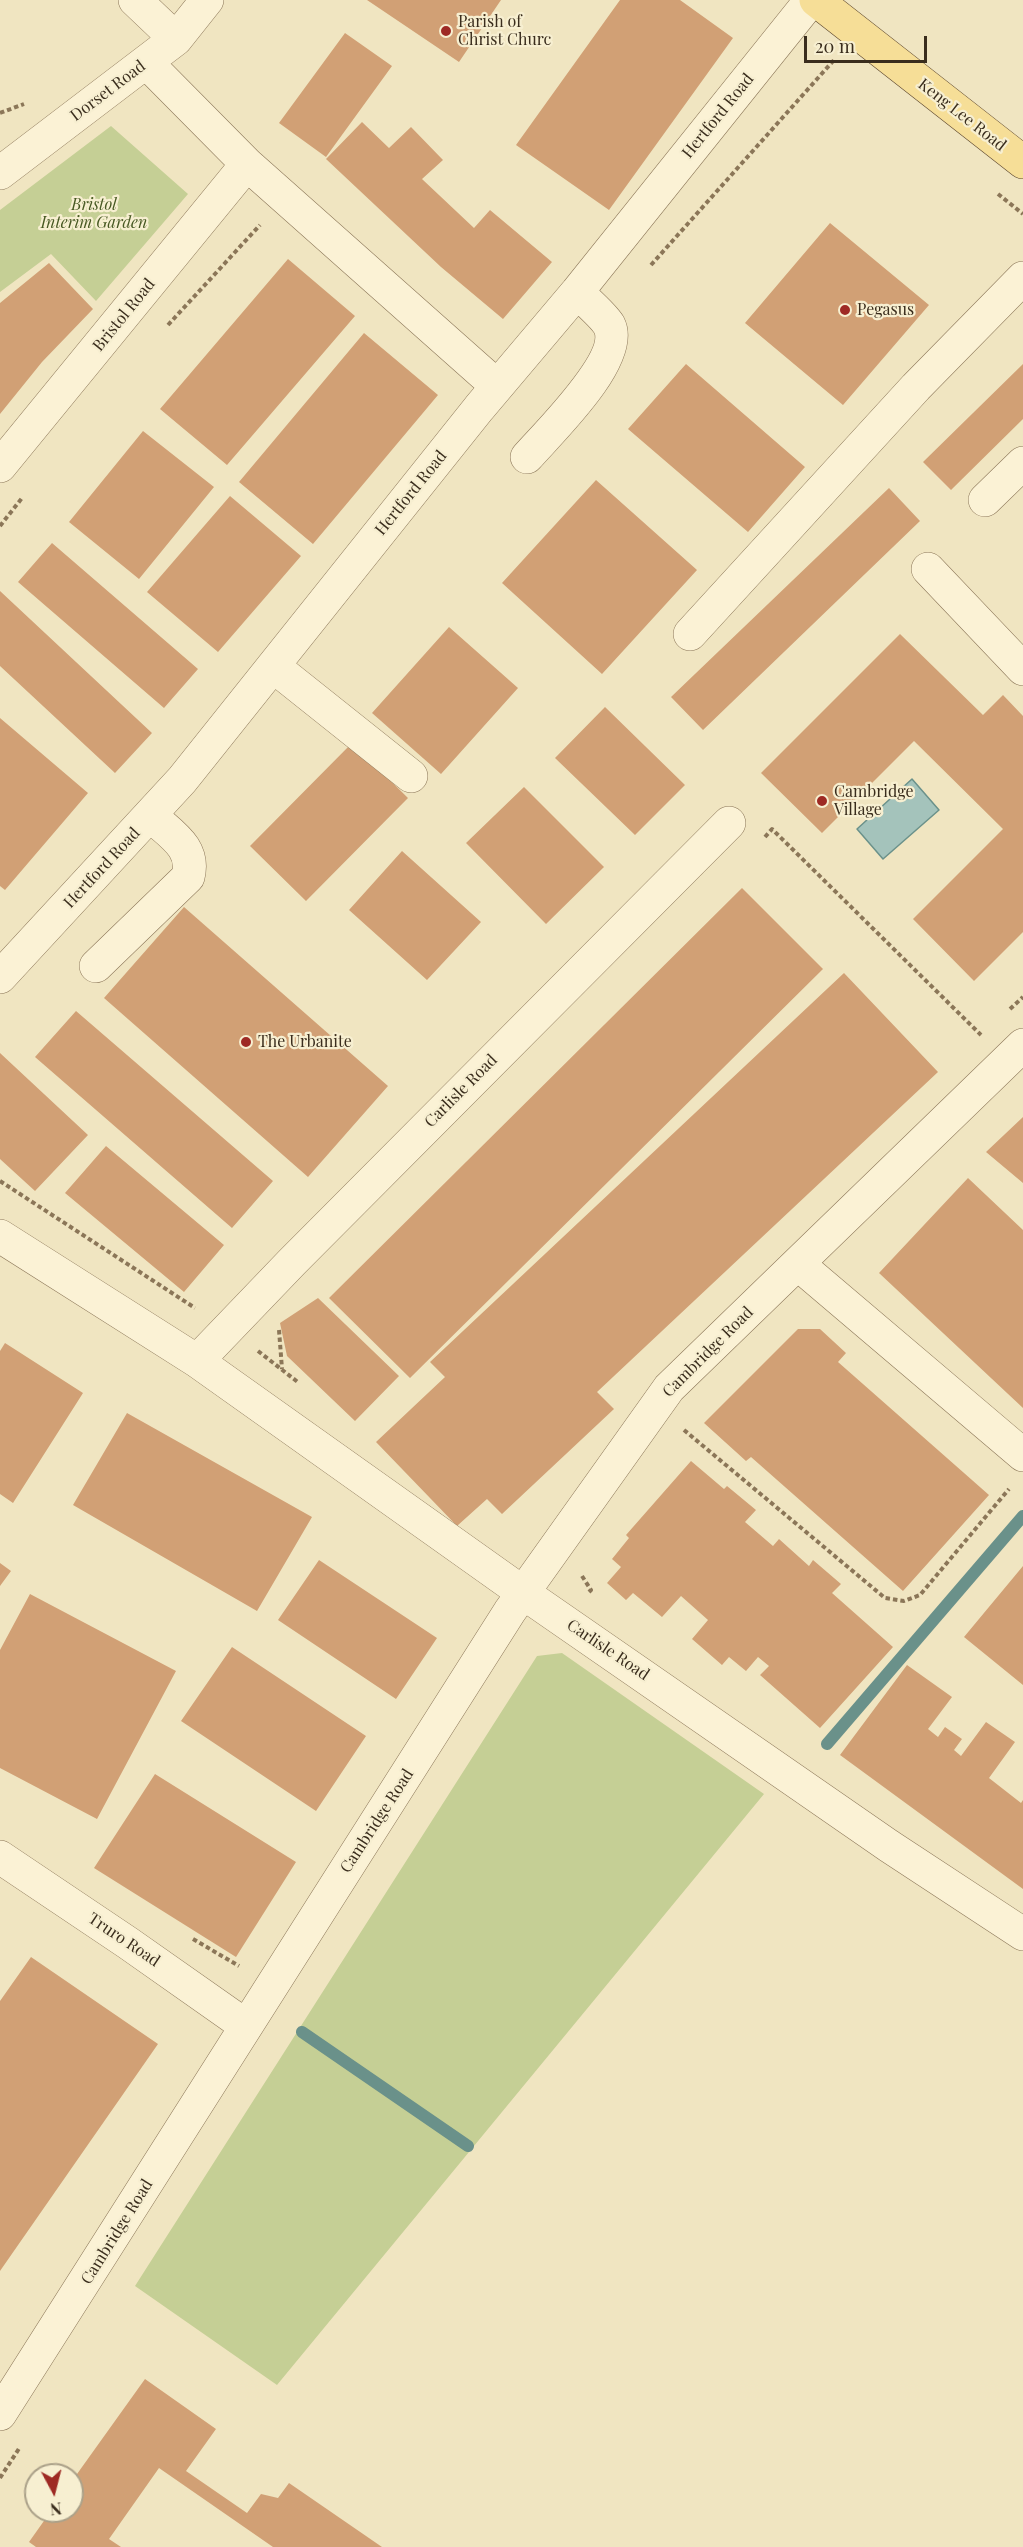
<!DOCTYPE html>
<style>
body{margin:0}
#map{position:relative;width:1023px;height:2547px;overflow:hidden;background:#f0e5c1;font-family:"Playfair Display",serif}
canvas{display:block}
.north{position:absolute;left:24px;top:2463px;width:60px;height:60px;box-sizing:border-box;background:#f7efd1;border:2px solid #aba189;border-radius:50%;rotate:173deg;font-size:16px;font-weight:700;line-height:24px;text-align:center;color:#3a2d1d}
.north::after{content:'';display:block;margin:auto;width:21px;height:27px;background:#9e2a24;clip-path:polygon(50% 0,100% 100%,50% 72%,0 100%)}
.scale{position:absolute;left:804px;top:36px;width:123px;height:27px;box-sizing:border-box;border:3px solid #3a2d1d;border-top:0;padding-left:8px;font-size:18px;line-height:21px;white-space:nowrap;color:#3a2d1d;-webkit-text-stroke:4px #f7efd1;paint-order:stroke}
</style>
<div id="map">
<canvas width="1023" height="2547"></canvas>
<div class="north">N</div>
<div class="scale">20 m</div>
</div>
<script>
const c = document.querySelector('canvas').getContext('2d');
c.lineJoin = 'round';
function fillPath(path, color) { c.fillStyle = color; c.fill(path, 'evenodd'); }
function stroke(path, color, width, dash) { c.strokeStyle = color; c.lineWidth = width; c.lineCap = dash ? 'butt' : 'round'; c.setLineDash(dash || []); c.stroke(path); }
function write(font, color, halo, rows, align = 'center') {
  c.font = font + ' "Playfair Display",serif'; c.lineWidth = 4.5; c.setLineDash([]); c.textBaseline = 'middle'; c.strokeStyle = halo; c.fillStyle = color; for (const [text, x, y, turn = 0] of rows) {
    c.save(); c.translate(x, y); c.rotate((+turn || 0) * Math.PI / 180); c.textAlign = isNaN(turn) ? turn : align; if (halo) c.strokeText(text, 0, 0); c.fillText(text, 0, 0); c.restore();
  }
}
fillPath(new Path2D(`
 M 111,126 L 188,194 L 96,301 L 51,254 L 0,292 L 0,210 Z
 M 562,1653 L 764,1794 L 277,2385 L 135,2286 L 537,1656 Z`), '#c5cf95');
const water = new Path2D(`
 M 912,779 L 939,810 L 883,859 L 857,829 Z`);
fillPath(water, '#a4c3bb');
stroke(water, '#6a918a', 1.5);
stroke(new Path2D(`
 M 827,1744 L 1023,1516
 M 302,2032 L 468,2146`), '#6a918a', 12);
fillPath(new Path2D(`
 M 367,0 L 501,0 L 459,62 Z
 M 620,0 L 680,0 L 733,38 L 609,210 L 516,145 Z
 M 345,33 L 392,66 L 326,157 L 279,123 Z
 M 362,122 L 389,148 L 411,127 L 443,160 L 422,179 L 474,228 L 490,210 L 552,262 L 503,319 L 441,267 L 326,159 Z
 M 830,223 L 929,305 L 843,405 L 745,323 Z
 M 288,259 L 355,316 L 227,465 L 160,409 Z
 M 49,263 L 93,309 L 42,362 L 0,414 L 0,303 Z
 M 364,333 L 438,395 L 313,544 L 239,482 Z
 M 686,364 L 805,467 L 748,532 L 628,429 Z
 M 1023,364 L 1023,419 L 951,490 L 923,462 Z
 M 143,431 L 214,487 L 139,579 L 69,522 Z
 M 596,480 L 697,570 L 602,674 L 502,583 Z
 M 889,488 L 920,521 L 703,730 L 671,697 Z
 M 230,496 L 301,556 L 218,652 L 147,592 Z
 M 52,543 L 198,669 L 164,708 L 18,582 Z
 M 0,591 L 152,733 L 115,773 L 0,666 Z
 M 449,627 L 518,688 L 441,774 L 372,713 Z
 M 900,634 L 983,715 L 1003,695 L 1023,716 L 1023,932 L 974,981 L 913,919 L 1003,829 L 914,741 L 822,833 L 761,773 Z
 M 605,707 L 685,785 L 635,835 L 555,758 Z
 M 0,718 L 88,793 L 5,890 L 0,886 Z
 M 352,743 L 408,798 L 306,901 L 250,846 Z
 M 524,787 L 604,867 L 546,924 L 466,843 Z
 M 402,851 L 481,922 L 427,980 L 349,910 Z
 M 742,888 L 823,969 L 410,1378 L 329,1298 Z
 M 184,907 L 388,1086 L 308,1177 L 104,998 Z
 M 844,973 L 938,1072 L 597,1392 L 614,1409 L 502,1514 L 487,1499 L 457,1526 L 376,1442 L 445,1377 L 430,1362 Z
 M 76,1011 L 273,1181 L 232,1228 L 35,1057 Z
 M 0,1053 L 88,1135 L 35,1191 L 0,1159 Z
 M 1023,1117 L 1023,1183 L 986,1152 Z
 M 106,1146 L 224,1245 L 184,1292 L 65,1193 Z
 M 968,1178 L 1023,1230 L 1023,1408 L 879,1273 Z
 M 318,1298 L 399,1376 L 355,1421 L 287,1356 L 280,1323 Z
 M 798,1329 L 820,1329 L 846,1353 L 838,1362 L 989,1495 L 903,1591 L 751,1457 L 746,1461 L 704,1423 Z
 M 5,1343 L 83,1393 L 13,1503 L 0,1494 L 0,1351 Z
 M 127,1413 L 312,1517 L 257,1611 L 73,1505 Z
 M 691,1461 L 724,1489 L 727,1486 L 756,1510 L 745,1522 L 773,1546 L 779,1539 L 809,1566 L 813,1560 L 841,1584 L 832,1593 L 893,1647 L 820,1728 L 760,1675 L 769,1666 L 758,1657 L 746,1671 L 729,1657 L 722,1665 L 692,1639 L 708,1620 L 681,1596 L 662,1617 L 633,1593 L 626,1600 L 607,1583 L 621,1567 L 612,1559 L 629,1538 L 626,1535 Z
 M 319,1560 L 437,1638 L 396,1699 L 278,1620 Z
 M 0,1563 L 11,1571 L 0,1586 Z
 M 1023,1566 L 1023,1685 L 964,1637 Z
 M 30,1594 L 176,1671 L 97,1819 L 0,1768 L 0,1650 Z
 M 232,1647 L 366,1736 L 316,1811 L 181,1721 Z
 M 907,1665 L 952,1697 L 928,1729 L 938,1737 L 945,1727 L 962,1739 L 954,1750 L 961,1756 L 986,1722 L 1015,1742 L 989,1778 L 1021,1803 L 1023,1800 L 1023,1889 L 840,1755 Z
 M 155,1774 L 296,1862 L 236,1957 L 94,1868 Z
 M 31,1957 L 158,2044 L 0,2271 L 0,2001 Z
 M 145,2379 L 216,2429 L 186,2471 L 247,2513 L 261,2494 L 278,2498 L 289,2483 L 382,2547 L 273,2547 L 159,2468 L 109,2539 L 121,2547 L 36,2547 L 29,2542 L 51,2511 L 72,2511 L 72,2481 Z`), '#d1a075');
const minor = new Path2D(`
 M 135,0 L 176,39
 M 146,62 L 247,164 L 497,386
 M 0,173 L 176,39 L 207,0
 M 527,457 C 548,433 626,358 609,325 C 603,315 585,300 577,292
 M 0,466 L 247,164
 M 985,500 L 1023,463
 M 928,569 L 1023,669
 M 690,634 L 916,387 L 1023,278
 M 273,666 L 411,776
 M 96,966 L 188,877 C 196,847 170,834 150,815
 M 0,977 L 182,780 L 479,408 L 577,292 L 811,0
 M 0,1236 L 197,1361 L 522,1592 L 889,1846 L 1023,1934
 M 798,1264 L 1023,1455
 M 197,1361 L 292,1262 L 729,823
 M 0,1857 L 128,1943 L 246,2026
 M 0,2414 L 510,1611 L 669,1388 L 1023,1045`);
const major = new Path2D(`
 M 816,0 L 1023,162`);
stroke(minor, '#8b7658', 34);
stroke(major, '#59432c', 34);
stroke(new Path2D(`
 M 0,113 L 24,104
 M 998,194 L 1023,214
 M 651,265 L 834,60
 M 168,325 L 260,225
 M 0,526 L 22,498
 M 765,837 L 772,829 L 981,1035
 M 1010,1009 L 1023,997
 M 0,1181 L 195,1308
 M 279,1330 L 282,1369
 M 258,1351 L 299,1383
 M 684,1430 L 885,1598 L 904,1601 L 920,1595 L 1009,1489
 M 582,1576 L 591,1590 L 588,1593
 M 193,1939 L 239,1966
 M 0,2478 L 20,2447`), '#8b7658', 4, [4.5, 3]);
stroke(minor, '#fbf2d5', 33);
stroke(major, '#f6de97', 33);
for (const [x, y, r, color] of [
 [446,31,6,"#9e2a24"],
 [845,310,6,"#9e2a24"],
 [822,801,6,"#9e2a24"],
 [246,1042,6,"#9e2a24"]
]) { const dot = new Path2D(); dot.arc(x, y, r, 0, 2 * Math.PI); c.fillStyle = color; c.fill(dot); stroke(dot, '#f7efd1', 2); }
write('16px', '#3a2d1d', '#f7efd1', [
 ["Parish of",458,22],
 ["Christ Churc",458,40],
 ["Pegasus",857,310],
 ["Cambridge",834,792],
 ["Village",834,810],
 ["The Urbanite",258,1042]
], 'left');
write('16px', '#3a2d1d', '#f7efd1', [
 ["Dorset Road",108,91,-37],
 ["Keng Lee Road",962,115,38],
 ["Hertford Road",718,116,-51],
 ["Bristol Road",124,315,-51],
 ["Hertford Road",411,493,-51],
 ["Hertford Road",102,868,-47],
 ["Carlisle Road",461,1091,-45],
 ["Cambridge Road",708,1352,-45],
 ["Carlisle Road",608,1650,34],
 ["Cambridge Road",377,1821,-57],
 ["Truro Road",124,1940,34],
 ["Cambridge Road",117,2232,-58]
]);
write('italic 16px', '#475822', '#f7efd1', [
 ["Bristol",94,205],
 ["Interim Garden",94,223]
]);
</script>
